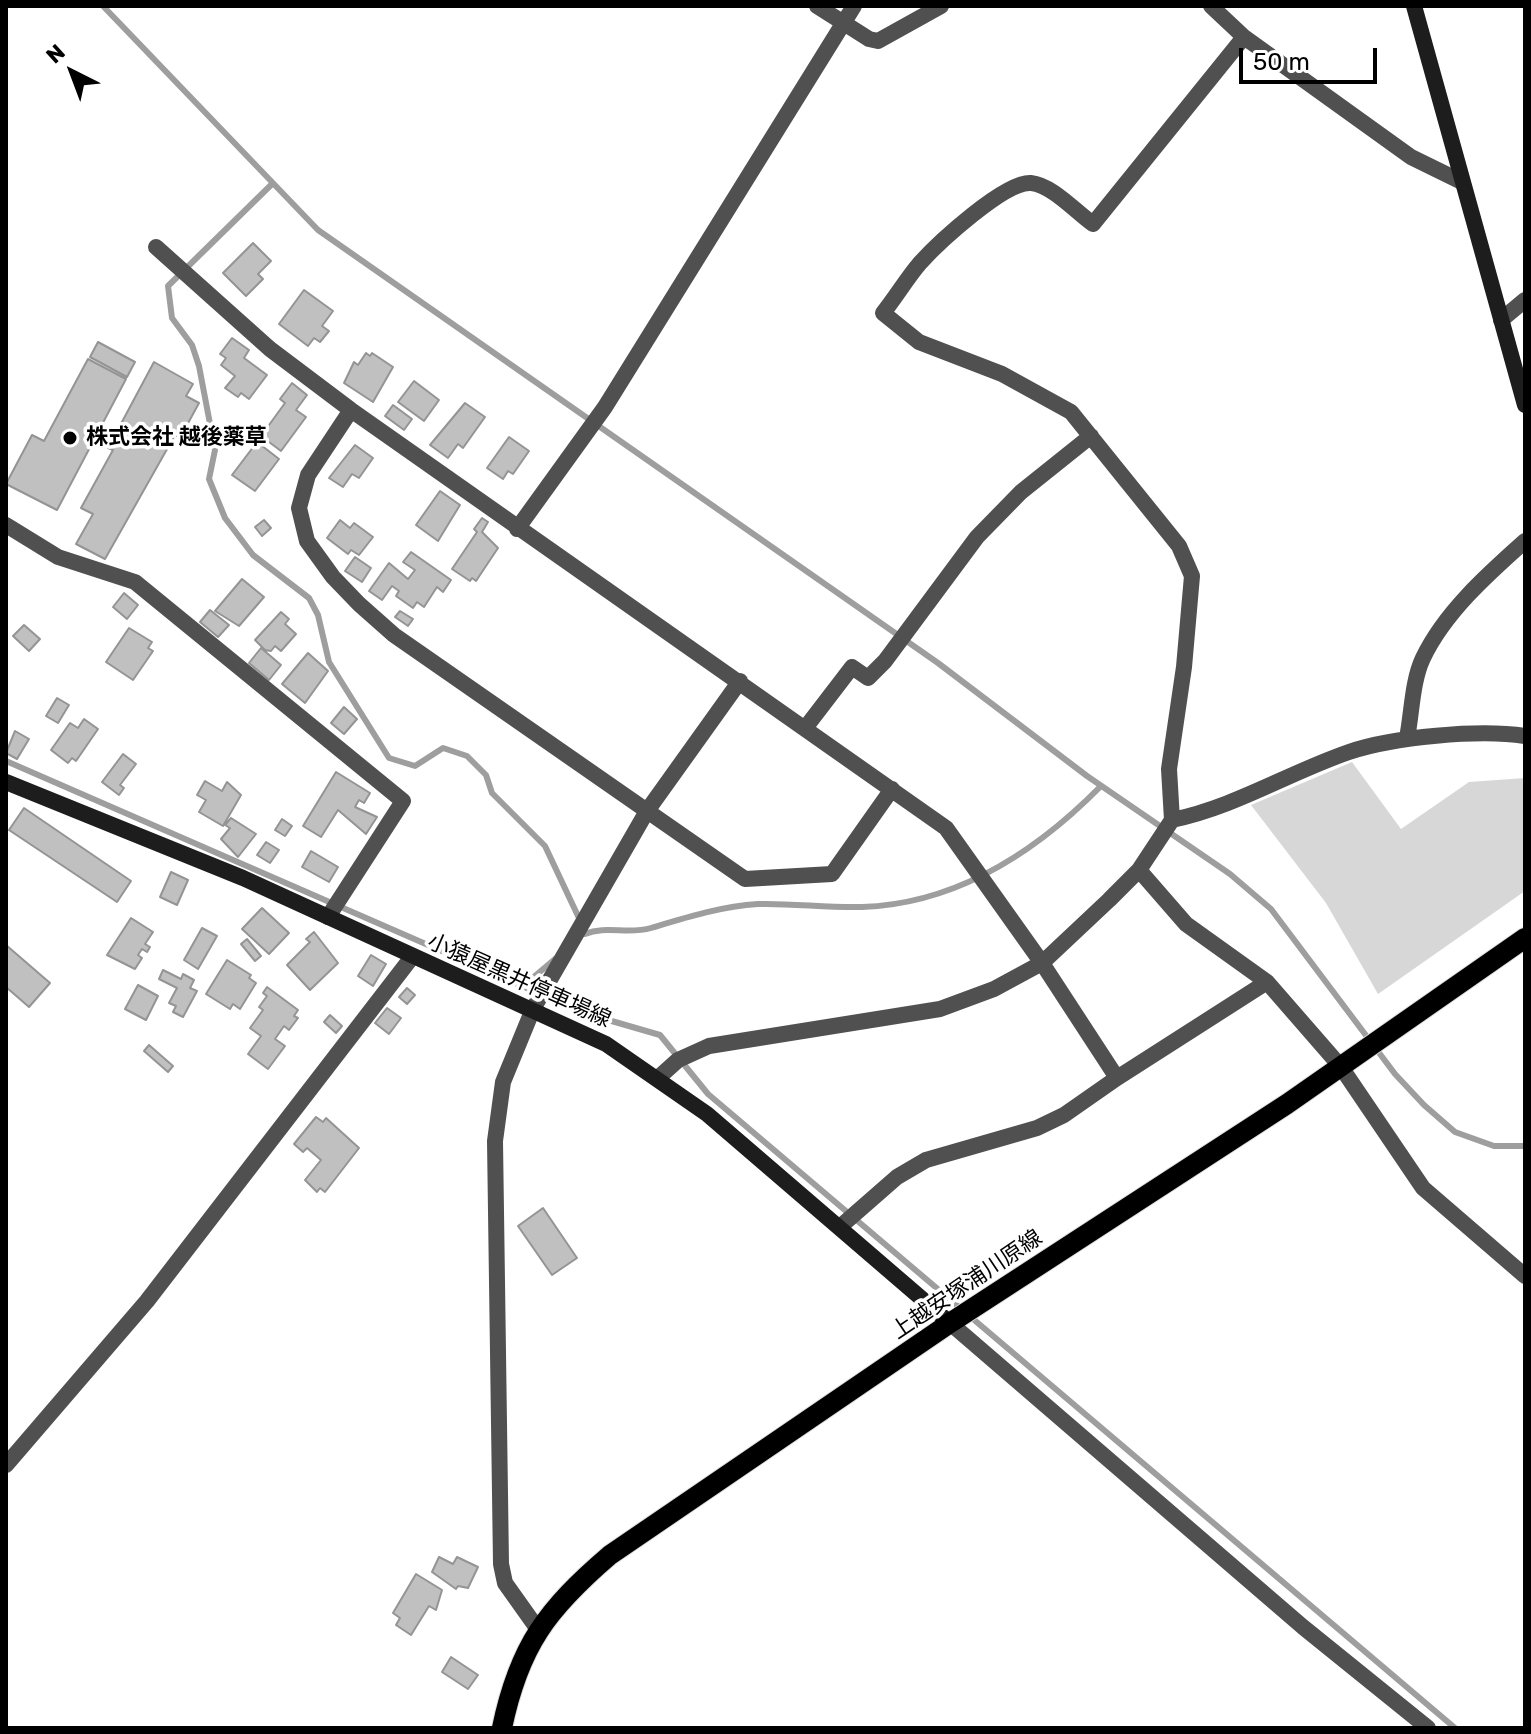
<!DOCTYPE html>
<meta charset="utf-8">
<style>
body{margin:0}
#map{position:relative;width:1531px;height:1734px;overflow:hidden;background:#fff;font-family:Rubik,sans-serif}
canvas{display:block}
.frame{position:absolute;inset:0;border:8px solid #000;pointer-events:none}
.north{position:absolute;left:32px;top:32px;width:80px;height:80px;-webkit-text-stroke:6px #fff;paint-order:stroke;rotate:318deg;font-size:22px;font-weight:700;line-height:32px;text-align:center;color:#000}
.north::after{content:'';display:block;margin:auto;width:28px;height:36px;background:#000;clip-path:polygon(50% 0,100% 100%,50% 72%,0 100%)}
.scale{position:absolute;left:1239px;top:48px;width:138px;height:36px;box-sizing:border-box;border:4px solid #000;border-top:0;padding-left:10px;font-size:24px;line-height:28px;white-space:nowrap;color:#000;-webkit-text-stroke:6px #fff;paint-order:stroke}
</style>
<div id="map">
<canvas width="1531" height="1734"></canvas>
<div class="frame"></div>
<div class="north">N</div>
<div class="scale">50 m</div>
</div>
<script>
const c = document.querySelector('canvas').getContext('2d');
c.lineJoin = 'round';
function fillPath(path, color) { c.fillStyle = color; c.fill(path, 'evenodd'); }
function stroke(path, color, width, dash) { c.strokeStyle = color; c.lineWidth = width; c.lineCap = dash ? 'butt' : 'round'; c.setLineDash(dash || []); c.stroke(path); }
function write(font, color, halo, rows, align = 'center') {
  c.font = font + ' Rubik,"Noto Sans JP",sans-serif'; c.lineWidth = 7; c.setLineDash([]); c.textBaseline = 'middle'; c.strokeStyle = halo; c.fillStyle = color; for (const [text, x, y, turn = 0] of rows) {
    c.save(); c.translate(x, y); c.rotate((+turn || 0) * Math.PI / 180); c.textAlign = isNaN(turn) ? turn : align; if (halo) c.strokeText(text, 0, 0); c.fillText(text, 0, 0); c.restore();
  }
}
fillPath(new Path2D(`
 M 1352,762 L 1401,829 L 1469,782 L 1525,778 L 1525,891 L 1378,994 L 1326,903 L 1251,805 Z`), '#d7d7d7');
stroke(new Path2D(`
 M 103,6 L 318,230 L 938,663 L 1087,776 L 1230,874 L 1271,909 L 1395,1074 L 1424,1105 L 1455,1132 L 1494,1146 L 1525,1146
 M 272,184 L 168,286 L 172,318 L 192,345 L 199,366 L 215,450 L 209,479 L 225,518 L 253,555 L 309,598 L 318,615 L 329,662 L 389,758 L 415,766 L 443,748 L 467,756 L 486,775 L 492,793 L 545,846 L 586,933
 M 6,761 L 584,1013 L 660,1035 L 708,1094 L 1455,1728
 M 585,934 C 606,925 628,935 651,928 C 684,918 722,906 758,904 C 792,903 827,908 862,907 C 956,904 1037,851 1101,786
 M 522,987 L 555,959`), '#9e9e9e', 6);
const building = new Path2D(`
 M 253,243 L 271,261 L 258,274 L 263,279 L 246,296 L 223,273 Z
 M 304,290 L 333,311 L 322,326 L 329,331 L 320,342 L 314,338 L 308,346 L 279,324 Z
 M 232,338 L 249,350 L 244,358 L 267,375 L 249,399 L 241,393 L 238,397 L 225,388 L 235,376 L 221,365 L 226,358 L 220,354 Z
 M 98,342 L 135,362 L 127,377 L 90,357 Z
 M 366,353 L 370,356 L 372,353 L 393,367 L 373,402 L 344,383 L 354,362 L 358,365 Z
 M 88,359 L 126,379 L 57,510 L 6,484 L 32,435 L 44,441 Z
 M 154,362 L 193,384 L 186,396 L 199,403 L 180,438 L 175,435 L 105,559 L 76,544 L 93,514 L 81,508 L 113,450 L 108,448 Z
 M 414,381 L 439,400 L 424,421 L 398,402 Z
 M 292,383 L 307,395 L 296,410 L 306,417 L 281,451 L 261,436 L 285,403 L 280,399 Z
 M 465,403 L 485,417 L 463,448 L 458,444 L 448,458 L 430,445 Z
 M 393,405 L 412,419 L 404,430 L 385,416 Z
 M 509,437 L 529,451 L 513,474 L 508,471 L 503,479 L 487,468 Z
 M 257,442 L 279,459 L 255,491 L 232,475 Z
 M 355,445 L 373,458 L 359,478 L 352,474 L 343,487 L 329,478 Z
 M 440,491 L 460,505 L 438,541 L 416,525 Z
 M 482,518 L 488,522 L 482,532 L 498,548 L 476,581 L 472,578 L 470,581 L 452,569 L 477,532 L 474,529 Z
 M 264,520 L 271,528 L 262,536 L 255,527 Z
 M 340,520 L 350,528 L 354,523 L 373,537 L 359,555 L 351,550 L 348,554 L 327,538 Z
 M 411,552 L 451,580 L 443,592 L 437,587 L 424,607 L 417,602 L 413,608 L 396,596 L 399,591 L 392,586 L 382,600 L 369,591 L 389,563 L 408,579 L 415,570 L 403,562 Z
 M 355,557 L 371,568 L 362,582 L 345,571 Z
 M 242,579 L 264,597 L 239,626 L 215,611 Z
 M 124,593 L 138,605 L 127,619 L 113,607 Z
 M 210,610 L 229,625 L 218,637 L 200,622 Z
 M 400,611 L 413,619 L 408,626 L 395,617 Z
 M 281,612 L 289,619 L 285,624 L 296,634 L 281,651 L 275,646 L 271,651 L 265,650 L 255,640 Z
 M 24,625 L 40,639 L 29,651 L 13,636 Z
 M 129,628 L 152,642 L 148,648 L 153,651 L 133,680 L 106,662 Z
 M 261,648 L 281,665 L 269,680 L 249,663 Z
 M 308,653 L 328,671 L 305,703 L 282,684 Z
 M 57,698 L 69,705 L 58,723 L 46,716 Z
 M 344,707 L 357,719 L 344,734 L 331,723 Z
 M 84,719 L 98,729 L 76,761 L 72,758 L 68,763 L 51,750 L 70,723 L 78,728 Z
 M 15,731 L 29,739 L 17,759 L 6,753 Z
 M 123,754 L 136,764 L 120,785 L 124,788 L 119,795 L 102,782 Z
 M 336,772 L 370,793 L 364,803 L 359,800 L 355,807 L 377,817 L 366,834 L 338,810 L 321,837 L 303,826 Z
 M 205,781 L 222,791 L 227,782 L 241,795 L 223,826 L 199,812 L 206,800 L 197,795 Z
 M 24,808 L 131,881 L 117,902 L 9,830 Z
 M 231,818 L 256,834 L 238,857 L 221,839 L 230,828 L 225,825 Z
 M 282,819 L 292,826 L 285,836 L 275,830 Z
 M 266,842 L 279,850 L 270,863 L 257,855 Z
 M 311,851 L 338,867 L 329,882 L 302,867 Z
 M 171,872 L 188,880 L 177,905 L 160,897 Z
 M 262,908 L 289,933 L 269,954 L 242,929 Z
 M 131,918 L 153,932 L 145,944 L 150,947 L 147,952 L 142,949 L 138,955 L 142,958 L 135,969 L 107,955 Z
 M 202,928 L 217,936 L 198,969 L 184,960 Z
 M 314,932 L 338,963 L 310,990 L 287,965 L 310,942 L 306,939 Z
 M 247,939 L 261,956 L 255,961 L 241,944 Z
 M 6,945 L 50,983 L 29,1007 L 6,987 Z
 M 371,955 L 386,964 L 373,986 L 358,976 Z
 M 227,960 L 251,975 L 249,978 L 256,983 L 240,1009 L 233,1004 L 230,1009 L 206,994 Z
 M 163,970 L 181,979 L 183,974 L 194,980 L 190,988 L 197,991 L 183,1017 L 173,1012 L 176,1006 L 169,1003 L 177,988 L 159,979 Z
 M 138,985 L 158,996 L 146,1020 L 125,1009 Z
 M 267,987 L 298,1010 L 294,1016 L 298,1018 L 289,1030 L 284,1026 L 275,1039 L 285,1046 L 268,1069 L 248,1054 L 261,1036 L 250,1028 L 263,1010 L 259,1007 L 267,996 L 263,993 Z
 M 407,988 L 415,995 L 407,1004 L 399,997 Z
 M 387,1008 L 401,1018 L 389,1034 L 375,1023 Z
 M 330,1015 L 342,1026 L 336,1033 L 324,1022 Z
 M 149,1045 L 173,1066 L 168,1072 L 144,1051 Z
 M 316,1117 L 323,1122 L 326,1118 L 359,1148 L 325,1192 L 320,1188 L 317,1192 L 305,1180 L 321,1160 L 307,1148 L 303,1152 L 294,1144 Z
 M 543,1208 L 577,1258 L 552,1275 L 518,1226 Z
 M 439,1557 L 453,1564 L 457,1557 L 478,1567 L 468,1588 L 458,1586 L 456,1589 L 432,1572 Z
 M 416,1574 L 442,1590 L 436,1610 L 429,1606 L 411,1635 L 396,1625 L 400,1618 L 393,1613 Z
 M 451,1657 L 478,1675 L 468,1689 L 442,1672 Z`);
fillPath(building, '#c0c0c0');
stroke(building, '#949494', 2);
const primary = new Path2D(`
 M 502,1728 C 519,1646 547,1609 610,1555 L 950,1323 L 1287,1104 L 1525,938`);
stroke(primary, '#dbdbdb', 22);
stroke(new Path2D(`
 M 817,6 L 869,39 L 878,41 L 941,6
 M 1211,6 L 1244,37 L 1411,157 L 1462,182
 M 156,247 L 270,349 L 351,410 L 946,828 L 1042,963 L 1117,1078 L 1267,982
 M 1501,320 L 1525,300
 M 351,410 L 308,475 L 299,508 L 307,541 L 333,577 L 359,604 L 394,635 L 745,879 L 832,874 L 892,789
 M 6,525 L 58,557 L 135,582 L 403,801 L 328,917
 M 517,529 L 605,407 L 854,6
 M 806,727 L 852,667 L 868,678 L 885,661 L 977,537 L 1021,492 L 1091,436
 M 1407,738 C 1412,713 1412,681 1423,658 C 1445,612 1488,574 1525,541
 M 1172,820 C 1235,807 1288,773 1349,752 C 1393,737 1479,729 1525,736
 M 1139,870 L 1186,924 L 1267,982 L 1341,1067 L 1423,1188 L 1525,1276
 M 533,1009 L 647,811 L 740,681
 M 658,1078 L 678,1060 L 709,1046 L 940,1009 L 994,989 L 1042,963 L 1109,900 L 1139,870 L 1172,820 L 1169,769 L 1184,667 L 1192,576 L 1179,546 L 1071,412 L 1002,374 L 919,342 L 883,313 C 896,297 907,278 920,263 C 938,243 1005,181 1031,183 C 1052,185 1076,212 1093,224 L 1244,37
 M 841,1226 L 897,1177 L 926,1160 L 1037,1128 L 1064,1115 L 1117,1078
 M 950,1323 L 1303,1627 L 1428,1728
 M 6,1465 L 147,1301 L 412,957`), '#505050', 16);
stroke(new Path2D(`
 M 533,1009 L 503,1082 L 495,1141 L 501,1564 L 505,1583 L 537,1628`), '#505050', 16);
stroke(new Path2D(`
 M 1414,6 L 1525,405
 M 6,782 L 243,878 L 606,1044 L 707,1114 L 950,1323`), '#1d1d1d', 16);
stroke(primary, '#000', 20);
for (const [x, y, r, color] of [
 [70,438,8,"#000"]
]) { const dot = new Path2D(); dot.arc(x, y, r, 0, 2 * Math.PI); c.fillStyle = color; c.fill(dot); stroke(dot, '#fff', 3); }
write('bold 22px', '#000', '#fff', [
 ["株式会社 越後薬草",86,438]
], 'left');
write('22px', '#000', '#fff', [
 ["小猿屋黒井停車場線",519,981,24],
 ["上越安塚浦川原線",967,1285,-34]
]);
</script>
